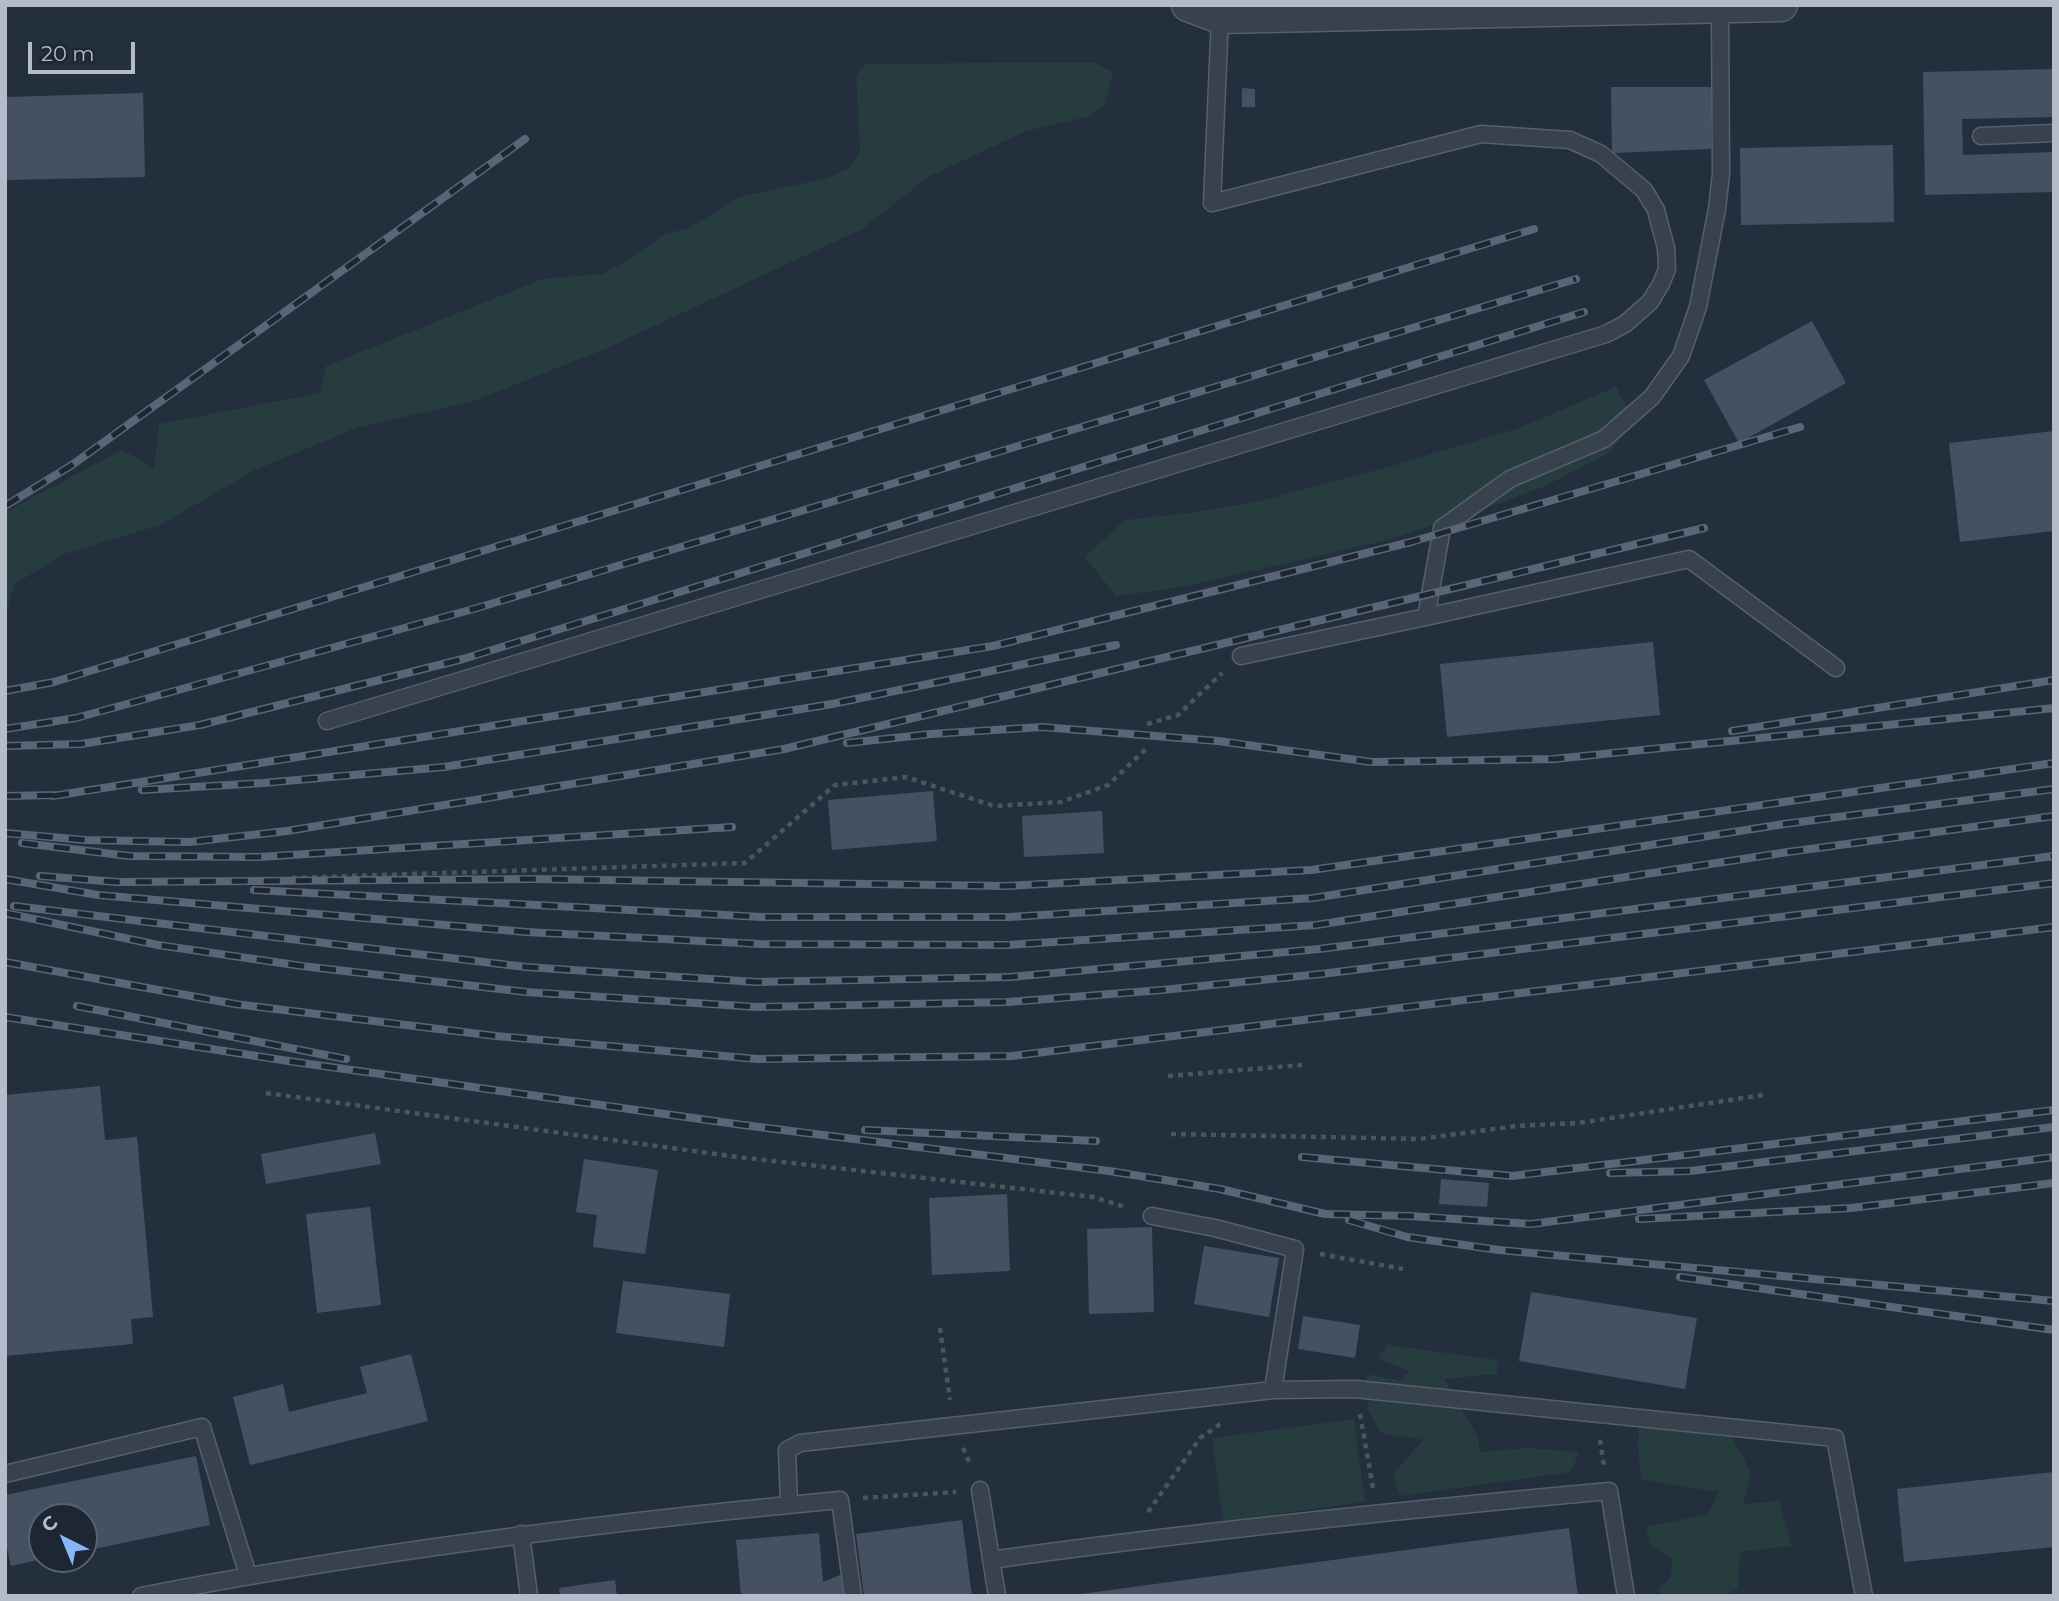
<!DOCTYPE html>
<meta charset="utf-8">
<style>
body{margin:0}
#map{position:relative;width:2059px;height:1601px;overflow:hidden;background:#242f3e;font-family:Montserrat,sans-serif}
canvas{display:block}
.frame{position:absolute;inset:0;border:7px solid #b4bcc9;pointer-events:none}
.north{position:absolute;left:28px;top:1503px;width:70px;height:70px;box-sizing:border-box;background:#1d2633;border:2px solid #59626f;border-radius:50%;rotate:317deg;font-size:19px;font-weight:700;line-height:28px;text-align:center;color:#b4bcc9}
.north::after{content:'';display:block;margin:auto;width:24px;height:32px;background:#8ab4f8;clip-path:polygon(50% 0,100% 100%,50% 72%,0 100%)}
.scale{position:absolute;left:28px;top:42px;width:107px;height:32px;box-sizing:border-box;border:4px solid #b4bcc9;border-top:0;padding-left:9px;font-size:21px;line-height:24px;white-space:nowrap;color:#b4bcc9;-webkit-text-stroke:5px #1d2633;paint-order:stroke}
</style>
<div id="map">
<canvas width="2059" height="1601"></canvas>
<div class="frame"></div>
<div class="north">С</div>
<div class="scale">20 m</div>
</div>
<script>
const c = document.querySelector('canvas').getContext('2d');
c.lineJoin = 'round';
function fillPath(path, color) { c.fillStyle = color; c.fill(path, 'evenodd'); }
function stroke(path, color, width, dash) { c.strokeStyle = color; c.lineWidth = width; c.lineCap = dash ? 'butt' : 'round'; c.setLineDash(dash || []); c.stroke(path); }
fillPath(new Path2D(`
 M 1093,62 L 1113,72 L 1104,106 L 1087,117 L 1026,131 L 928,177 L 862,229 L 605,349 L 474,401 L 356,428 L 255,470 L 160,525 L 64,554 L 15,584 L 5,615 L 5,512 L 122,450 L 154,468 L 159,424 L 320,393 L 326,366 L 543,279 L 602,274 L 635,256 L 664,234 L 689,228 L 739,197 L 828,178 L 851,167 L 860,151 L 856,76 L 865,64 Z
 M 1616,387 L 1633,418 L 1611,452 L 1543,487 L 1489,507 L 1388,540 L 1182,587 L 1116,596 L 1085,557 L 1125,520 L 1197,512 L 1264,500 L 1384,468 L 1516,429 Z
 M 1388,1345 L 1498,1360 L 1497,1374 L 1444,1379 L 1479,1439 L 1479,1452 L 1530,1448 L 1579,1452 L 1571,1472 L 1400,1496 L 1393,1473 L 1424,1440 L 1381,1433 L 1368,1411 L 1366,1374 L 1400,1381 L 1409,1371 L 1377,1358 Z
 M 1640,1410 L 1731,1435 L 1751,1472 L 1743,1504 L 1779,1501 L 1792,1546 L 1740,1552 L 1738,1589 L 1722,1596 L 1661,1596 L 1659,1588 L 1671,1577 L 1672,1558 L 1651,1547 L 1646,1527 L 1708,1514 L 1719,1492 L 1641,1479 L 1638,1445 Z
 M 1354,1419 L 1365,1502 L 1223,1521 L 1212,1438 Z`), '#263c3f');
fillPath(new Path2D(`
 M 2054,69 L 2054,117 L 1962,119 L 1963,155 L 2054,152 L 2054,192 L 1925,195 L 1923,72 Z
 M 1611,87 L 1711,87 L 1711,149 L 1612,153 Z
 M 1242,88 L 1255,89 L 1255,107 L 1242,107 Z
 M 143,93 L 145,177 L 5,180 L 5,97 Z
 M 1893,145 L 1894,222 L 1741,225 L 1740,148 Z
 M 1812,321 L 1846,383 L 1739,443 L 1704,380 Z
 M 2054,431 L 2054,531 L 1960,542 L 1949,443 Z
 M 1653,642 L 1660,715 L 1447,737 L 1440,664 Z
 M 933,791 L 937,841 L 832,850 L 828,800 Z
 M 1102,811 L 1104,853 L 1024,857 L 1022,816 Z
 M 100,1086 L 105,1140 L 137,1137 L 153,1317 L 131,1319 L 133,1344 L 5,1356 L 5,1095 Z
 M 375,1133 L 381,1164 L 266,1184 L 261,1154 Z
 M 584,1159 L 658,1170 L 645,1254 L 593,1247 L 597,1215 L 576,1212 Z
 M 1441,1179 L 1489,1183 L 1487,1207 L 1439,1204 Z
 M 1007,1194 L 1010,1271 L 932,1275 L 929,1198 Z
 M 370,1207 L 381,1305 L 317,1313 L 306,1214 Z
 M 1152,1227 L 1154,1312 L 1089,1314 L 1087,1229 Z
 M 1204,1246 L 1279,1258 L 1269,1317 L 1194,1304 Z
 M 623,1281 L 730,1294 L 724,1347 L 616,1333 Z
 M 1531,1292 L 1697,1318 L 1685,1389 L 1519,1361 Z
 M 1303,1316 L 1360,1325 L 1355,1358 L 1298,1349 Z
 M 411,1354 L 428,1421 L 250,1465 L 233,1397 L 283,1384 L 289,1412 L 367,1393 L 360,1367 Z
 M 196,1456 L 210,1525 L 84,1551 L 84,1517 L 42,1517 L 42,1559 L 11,1566 L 5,1539 L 5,1495 Z
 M 2054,1472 L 2054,1547 L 1904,1562 L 1897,1489 Z
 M 962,1520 L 972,1596 L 864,1596 L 856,1534 Z
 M 1569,1528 L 1578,1596 L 1081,1596 L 1081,1594 Z
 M 819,1533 L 823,1582 L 845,1573 L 847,1596 L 741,1596 L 736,1540 Z
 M 615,1580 L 617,1596 L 560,1596 L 559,1588 Z`), '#455162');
const lane = new Path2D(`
 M 1981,136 L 2054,133
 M 1426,617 L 1689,559 L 1836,668
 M 1241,656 L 1426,617 L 1442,528 L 1510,479 L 1604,439 L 1652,397 L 1681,356 L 1698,307 L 1717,209 L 1721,174 L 1720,7
 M 327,721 L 1606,334 L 1625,324 L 1650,302 L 1661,284 L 1667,269 L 1666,248 L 1656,210 L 1644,190 L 1601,154 L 1570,140 L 1481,134 L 1212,203 L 1220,17
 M 1152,1216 L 1215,1228 L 1295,1249 L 1273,1390 L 1355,1389 L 1835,1438 L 1864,1596
 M 5,1474 L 202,1427 L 248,1575
 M 980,1490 L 997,1596
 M 789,1504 L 787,1450 L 800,1443 L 1273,1390
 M 521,1534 L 529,1596
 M 991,1560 C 1197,1531 1402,1510 1609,1491 L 1626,1596
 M 141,1596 C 372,1551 606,1522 840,1500 L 853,1596`);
const street = new Path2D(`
 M 1188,5 L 1220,17 L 1781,5`);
stroke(lane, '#565f6c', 19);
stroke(street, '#565f6c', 35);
stroke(new Path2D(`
 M 1147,724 L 1178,715 L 1222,673
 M 292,878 L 745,863 L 835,785 L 906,777 L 994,806 L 1061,802 L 1108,785 L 1147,748
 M 1168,1076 L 1302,1065
 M 266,1093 L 738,1157 L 1093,1197 L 1128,1208
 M 1171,1134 L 1420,1139 L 1516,1126 L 1578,1123 L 1763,1095
 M 1320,1254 L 1403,1269
 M 940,1328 L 950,1400
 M 1360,1414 L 1373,1488
 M 1600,1440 L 1604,1466
 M 963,1448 L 971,1466
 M 863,1498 L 956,1492
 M 1148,1512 L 1200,1438 L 1222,1423`), '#44595c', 4.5, [5, 5]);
stroke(lane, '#38414e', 16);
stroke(street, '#38414e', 32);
const rail = new Path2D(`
 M 5,506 L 72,465 L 525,139
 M 5,691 L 54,682 L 1534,229
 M 5,729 L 76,718 L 477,608 L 1576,279
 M 1732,731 L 2054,680
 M 847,743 L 931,734 L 1042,727 L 1218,741 L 1371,762 L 1554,759 L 2054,708
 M 5,746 L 81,744 L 200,725 L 463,659 L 1584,312
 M 142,790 L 263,783 L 444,767 L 832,704 L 1116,645
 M 5,796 L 61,795
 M 53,796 L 993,646 L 1411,542 L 1800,427
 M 5,833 L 85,840 L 189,842 L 287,831 L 784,749 L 1704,528
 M 22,843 L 129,856 L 259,857 L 732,827
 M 40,876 L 118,882 L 533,879 L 1005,886 L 1311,870 L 2054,763
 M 5,879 L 98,895 L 526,932 L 760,944 L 1007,945 L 1316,925 L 1788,852 L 2054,816
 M 254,890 L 762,917 L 1010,917 L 1313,898 L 1784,824 L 2054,789
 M 14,906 L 526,967 L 757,982 L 1010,977 L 1319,949 L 2054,856
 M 5,913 L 158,945 L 302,966 L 526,992 L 757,1007 L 1008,1002 L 1162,990 L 1321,974 L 2054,883
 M 5,962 L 235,1004 L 496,1036 L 757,1059 L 1012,1056 L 2054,927
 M 77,1006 L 346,1059
 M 5,1017 L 295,1062 L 743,1125 L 1109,1171 L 1220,1189 L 1325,1214 L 1410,1216 L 1531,1224 L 2054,1157
 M 865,1130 L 1096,1141
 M 1302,1157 L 1512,1176 L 2054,1110
 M 1610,1173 L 1690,1171 L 2054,1127
 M 1639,1219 L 1851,1208 L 2054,1183
 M 1349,1220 L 1407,1237 L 1499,1250 L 2054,1301
 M 1680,1277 L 2054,1330`);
stroke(rail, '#5a6575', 8);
stroke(rail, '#1d2633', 5, [16]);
</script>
